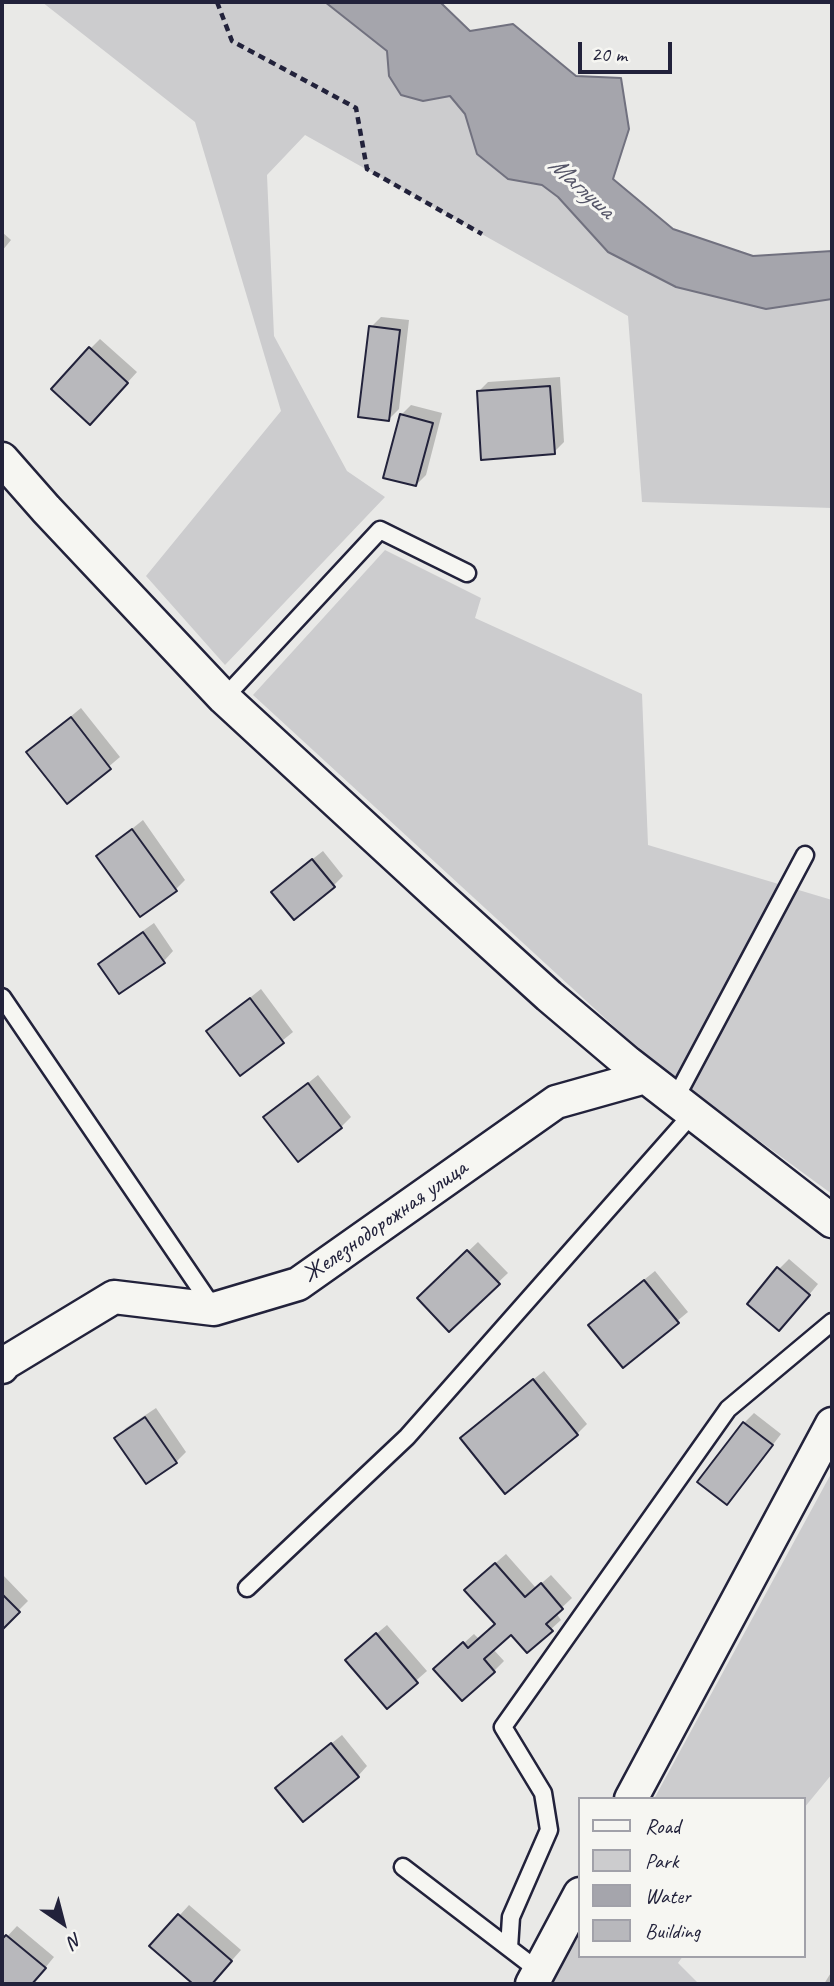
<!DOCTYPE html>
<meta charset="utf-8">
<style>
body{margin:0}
#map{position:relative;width:834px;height:1986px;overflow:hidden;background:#e9e9e7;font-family:Caveat,sans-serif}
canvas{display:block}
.frame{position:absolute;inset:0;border:4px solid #22223b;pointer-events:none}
.legend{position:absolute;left:578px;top:1797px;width:228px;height:161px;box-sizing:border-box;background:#f6f6f2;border:2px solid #a1a1a9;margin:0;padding:9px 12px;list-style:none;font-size:21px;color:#22223b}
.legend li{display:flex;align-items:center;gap:14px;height:35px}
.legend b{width:35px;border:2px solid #a1a1a9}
.north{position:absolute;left:28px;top:1888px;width:70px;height:70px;-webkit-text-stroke:5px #f6f6f2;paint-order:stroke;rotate:145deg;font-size:19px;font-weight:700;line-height:28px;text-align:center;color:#22223b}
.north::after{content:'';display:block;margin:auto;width:24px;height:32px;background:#22223b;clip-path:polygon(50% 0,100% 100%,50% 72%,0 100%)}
.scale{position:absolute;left:578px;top:42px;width:94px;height:32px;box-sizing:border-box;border:4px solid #22223b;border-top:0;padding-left:9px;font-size:21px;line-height:24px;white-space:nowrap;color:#22223b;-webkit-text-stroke:5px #f6f6f2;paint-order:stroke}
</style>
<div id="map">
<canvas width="834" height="1986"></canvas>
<div class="frame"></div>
<ul class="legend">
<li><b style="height:9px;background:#f6f6f2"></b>Road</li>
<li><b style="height:19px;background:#ccccce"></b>Park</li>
<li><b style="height:19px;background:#a5a5ac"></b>Water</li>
<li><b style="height:19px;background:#b8b8bc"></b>Building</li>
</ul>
<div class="north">N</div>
<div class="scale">20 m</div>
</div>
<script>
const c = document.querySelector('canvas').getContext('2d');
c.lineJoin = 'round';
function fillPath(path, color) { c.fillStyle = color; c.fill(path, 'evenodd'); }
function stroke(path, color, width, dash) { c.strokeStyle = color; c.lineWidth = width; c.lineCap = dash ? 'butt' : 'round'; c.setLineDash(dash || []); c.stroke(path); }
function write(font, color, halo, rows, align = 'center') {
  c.font = font + ' Caveat,sans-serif'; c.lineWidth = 6; c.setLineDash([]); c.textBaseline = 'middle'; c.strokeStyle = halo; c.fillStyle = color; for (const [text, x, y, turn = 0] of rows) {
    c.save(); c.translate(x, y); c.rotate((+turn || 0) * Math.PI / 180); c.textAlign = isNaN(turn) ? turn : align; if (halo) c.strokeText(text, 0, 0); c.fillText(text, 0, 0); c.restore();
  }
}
fillPath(new Path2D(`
 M 42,2 L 325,2 L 387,51 L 389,76 L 423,101 L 450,96 L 465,114 L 477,155 L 508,179 L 542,185 L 676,287 L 766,309 L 832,299 L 832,508 L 642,502 L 628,316 L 305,135 L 267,175 L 274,336 L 347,471 L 385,497 L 225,665 L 146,576 L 281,411 L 195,122 Z
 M 385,550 L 481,598 L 475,618 L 642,694 L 648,845 L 832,900 L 832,1194 L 657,1066 L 253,695 Z
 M 832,1472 L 832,1774 L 804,1808 L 804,1799 L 654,1799 Z
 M 580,1934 L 580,1956 L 683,1956 L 678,1963 L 699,1984 L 552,1984 Z`), '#ccccce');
const water = new Path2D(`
 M 325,2 L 440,2 L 470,31 L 513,24 L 576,76 L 621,78 L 629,129 L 613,179 L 673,229 L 753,256 L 832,251 L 832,299 L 766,309 L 676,287 L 608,252 L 558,197 L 542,185 L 508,179 L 477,154 L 465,114 L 450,96 L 423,101 L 401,95 L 389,76 L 387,51 Z`);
fillPath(water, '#a5a5ac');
stroke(water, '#71717f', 2);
fillPath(new Path2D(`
 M 2,232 L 11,240 L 2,251 Z
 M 381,317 L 409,320 L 399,409 L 389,419 L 371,327 Z
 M 100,339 L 137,372 L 100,413 L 90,349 Z
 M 560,377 L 564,442 L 554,452 L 478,392 L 488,382 Z
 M 411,405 L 442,413 L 426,475 L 416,485 L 401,415 Z
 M 81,708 L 120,757 L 67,802 L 28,752 Z
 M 143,820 L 185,880 L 175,890 L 98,856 Z
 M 323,851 L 343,876 L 333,886 L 283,882 Z
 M 154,923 L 173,951 L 164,961 L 100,964 L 110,954 Z
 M 261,989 L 293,1032 L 241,1074 L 208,1031 Z
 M 318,1075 L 351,1117 L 341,1127 L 266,1117 Z
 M 478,1242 L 508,1273 L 449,1329 L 419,1298 Z
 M 789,1259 L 818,1284 L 789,1319 L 779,1269 Z
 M 655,1271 L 688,1312 L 623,1366 L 600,1315 Z
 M 544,1371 L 587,1424 L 577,1434 L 472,1428 Z
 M 156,1408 L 186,1452 L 176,1462 L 117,1438 L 126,1428 Z
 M 754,1413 L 781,1434 L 737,1492 L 744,1423 Z
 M 506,1554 L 536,1588 L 551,1575 L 572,1598 L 556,1613 L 561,1620 L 527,1651 L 512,1633 L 493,1649 L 504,1661 L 494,1671 L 446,1659 L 474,1634 L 479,1639 L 497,1624 L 476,1580 Z
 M 2,1574 L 28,1601 L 2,1627 Z
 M 387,1625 L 427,1671 L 387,1706 L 357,1650 Z
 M 342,1735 L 367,1766 L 358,1776 L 287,1779 Z
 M 189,1905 L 241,1950 L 211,1984 L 196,1984 L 152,1946 Z
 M 17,1926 L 54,1957 L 32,1984 L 2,1984 L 2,1942 Z
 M 832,1971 L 832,1984 L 824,1984 Z`), '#0003');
const building = new Path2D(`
 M 369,326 L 400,330 L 389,421 L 358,417 Z
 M 89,347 L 128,383 L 90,425 L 51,389 Z
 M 550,386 L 555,454 L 481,460 L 477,391 Z
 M 400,414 L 433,423 L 416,486 L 383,478 Z
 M 71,717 L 111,769 L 67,804 L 26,752 Z
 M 132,829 L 177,891 L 140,917 L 96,856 Z
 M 312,859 L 335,887 L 294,920 L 271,892 Z
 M 143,932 L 165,963 L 119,994 L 98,964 Z
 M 250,998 L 284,1043 L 240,1076 L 206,1031 Z
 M 308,1083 L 342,1128 L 298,1162 L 263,1117 Z
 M 467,1250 L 500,1284 L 449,1332 L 417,1298 Z
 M 777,1267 L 810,1295 L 779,1331 L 747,1304 Z
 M 644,1280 L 679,1323 L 623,1368 L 588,1325 Z
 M 533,1379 L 578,1435 L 505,1494 L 460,1438 Z
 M 145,1417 L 177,1463 L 146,1484 L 114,1438 Z
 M 743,1422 L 773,1445 L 727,1505 L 697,1482 Z
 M 495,1563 L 525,1597 L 541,1583 L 563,1609 L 546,1624 L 553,1631 L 527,1653 L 511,1635 L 484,1659 L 495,1672 L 462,1701 L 433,1669 L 463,1642 L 468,1648 L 495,1624 L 464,1590 Z
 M 2,1594 L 20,1612 L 2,1630 Z
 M 376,1633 L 418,1683 L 387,1709 L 345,1660 Z
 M 331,1743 L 359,1777 L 303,1822 L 275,1788 Z
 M 178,1914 L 232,1961 L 212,1984 L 193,1984 L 149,1946 Z
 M 6,1935 L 46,1968 L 32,1984 L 2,1984 L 2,1939 Z`);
fillPath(building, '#b8b8bc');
stroke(building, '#22223b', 2);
const lane = new Path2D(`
 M 224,698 L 380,530 L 467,573
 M 2,997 L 214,1309
 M 675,1099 L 805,855
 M 247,1588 L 407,1437 L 693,1113
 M 403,1867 L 539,1971
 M 509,1948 L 511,1917 L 549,1830 L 543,1793 L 503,1727 L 728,1409 L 832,1322`);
const street = new Path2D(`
 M 2,459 L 46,509 L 224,698 L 440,897 L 549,996 L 628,1063 L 832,1221
 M 2,1367 L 5,1363 L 114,1297 L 214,1309 L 298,1284 L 556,1102 L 645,1077
 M 631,1799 L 832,1424
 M 532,1984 L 580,1894`);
stroke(lane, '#22223b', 21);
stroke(street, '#22223b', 37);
stroke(new Path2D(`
 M 217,2 L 232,41 L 356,108 L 367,169 L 482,234`), '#22223b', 4.5, [7, 5]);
stroke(lane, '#f6f6f2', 16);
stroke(street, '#f6f6f2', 32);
write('24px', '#22223b', '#f6f6f2', [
 ["Железнодорожная улица",385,1222,-35]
]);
write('italic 26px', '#565668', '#f6f6f2', [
 ["Маглуша",581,188,42]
]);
</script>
